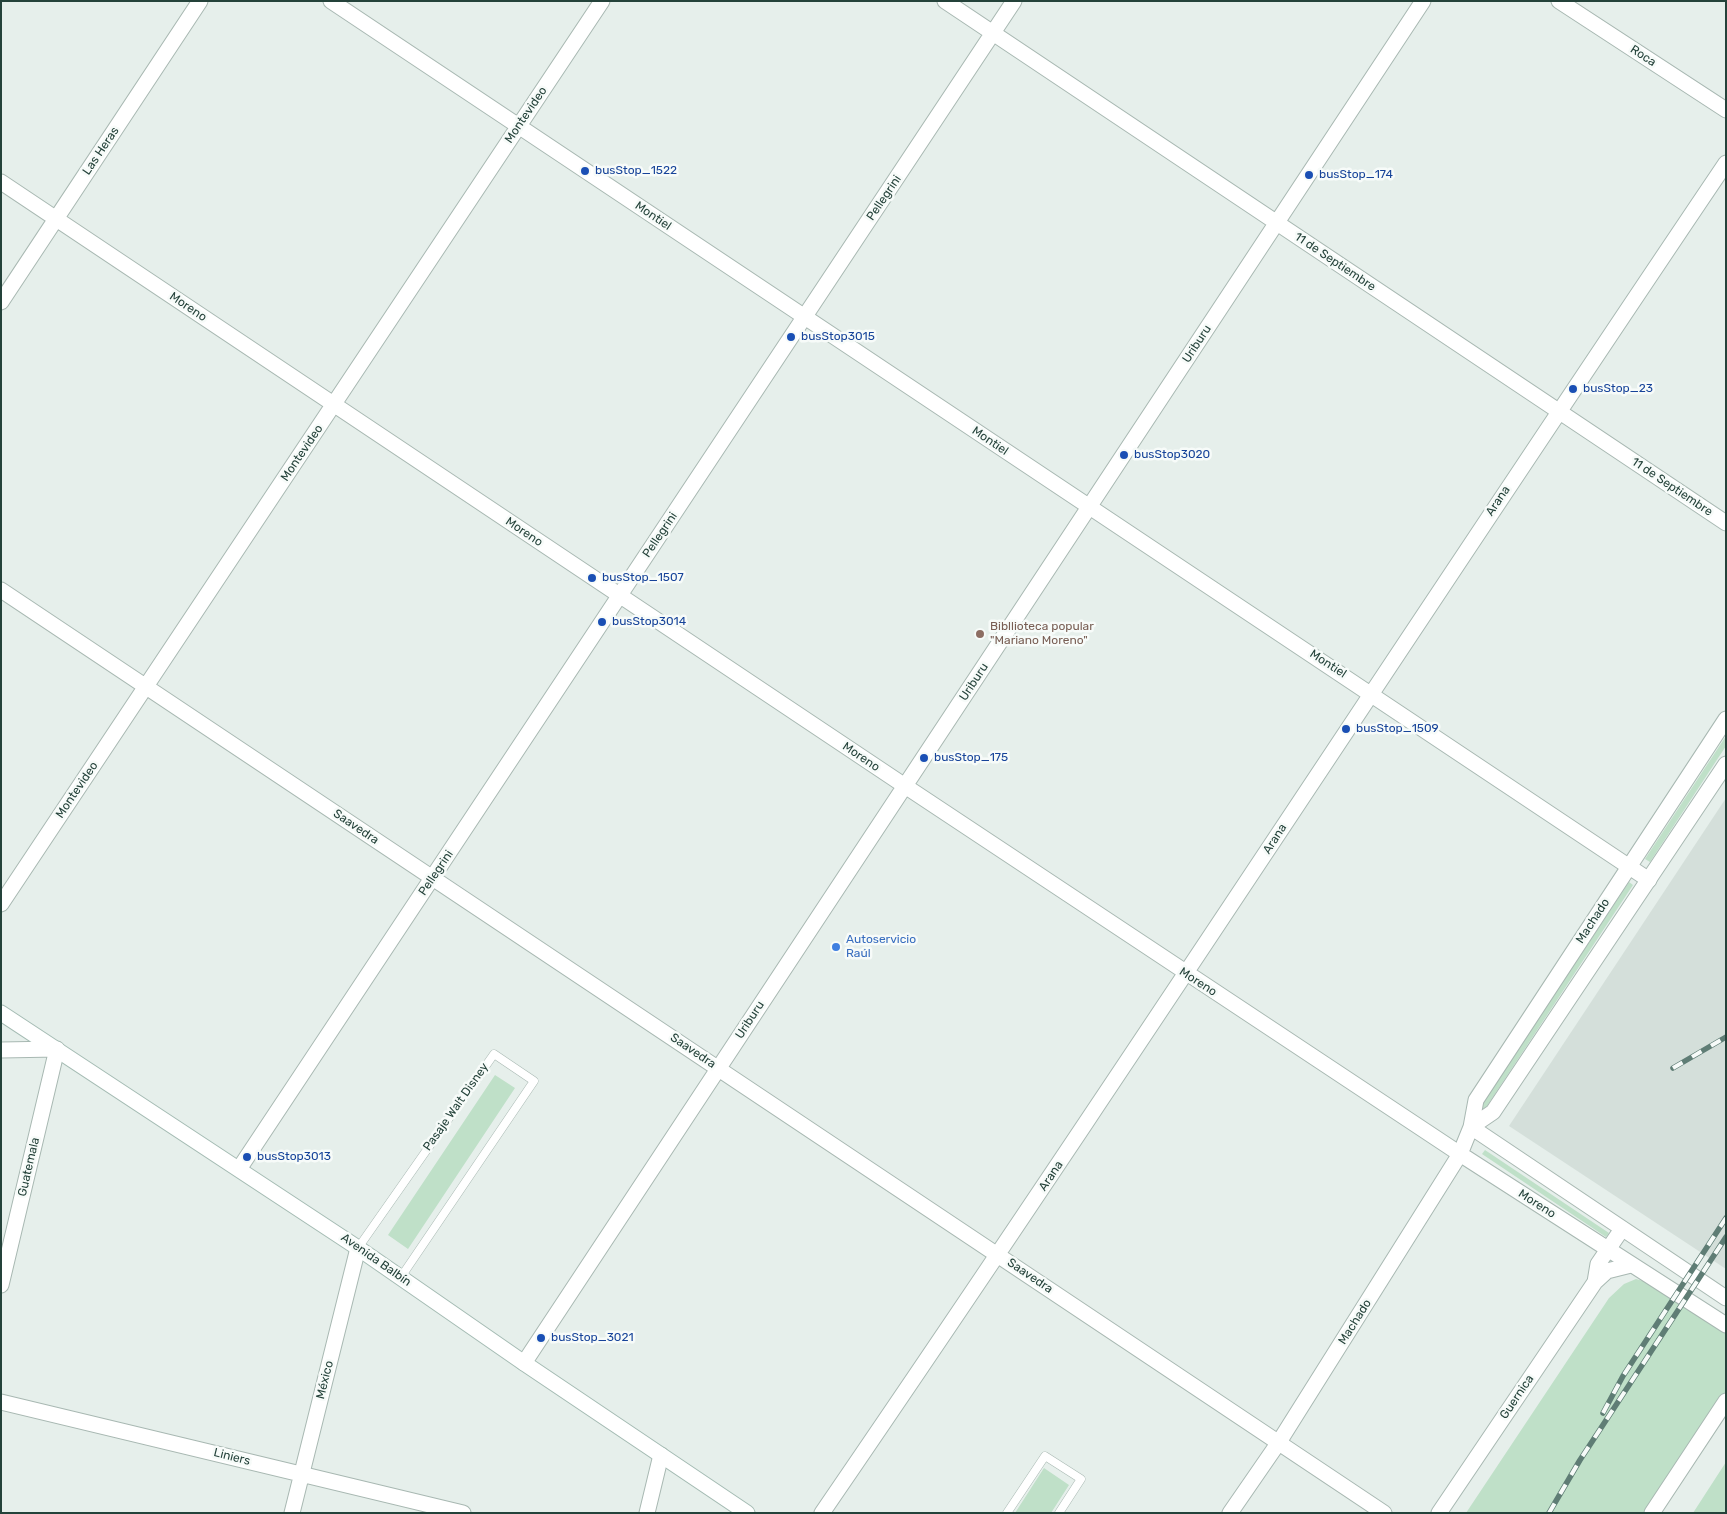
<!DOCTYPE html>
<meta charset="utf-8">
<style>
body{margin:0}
#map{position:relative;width:1727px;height:1514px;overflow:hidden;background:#e6efeb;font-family:Rubik,sans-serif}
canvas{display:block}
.frame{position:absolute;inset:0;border:2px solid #24423a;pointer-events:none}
</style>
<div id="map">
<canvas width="1727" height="1514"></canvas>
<div class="frame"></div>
</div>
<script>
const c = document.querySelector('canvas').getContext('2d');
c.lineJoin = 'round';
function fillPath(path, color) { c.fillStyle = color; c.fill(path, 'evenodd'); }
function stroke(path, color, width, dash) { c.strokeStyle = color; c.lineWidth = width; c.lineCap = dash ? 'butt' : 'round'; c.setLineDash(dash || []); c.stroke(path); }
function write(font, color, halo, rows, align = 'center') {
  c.font = font + ' Rubik,sans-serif'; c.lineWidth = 5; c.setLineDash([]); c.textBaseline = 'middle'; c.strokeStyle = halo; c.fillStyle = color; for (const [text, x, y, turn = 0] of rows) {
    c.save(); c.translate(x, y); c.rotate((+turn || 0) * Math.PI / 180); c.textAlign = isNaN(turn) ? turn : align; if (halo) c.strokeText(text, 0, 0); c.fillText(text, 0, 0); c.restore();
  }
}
fillPath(new Path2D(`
 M 1726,798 L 1726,1269 L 1509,1126 Z`), '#d4dfda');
fillPath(new Path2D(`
 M 1726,736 L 1726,746 L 1650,862 L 1645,859 Z
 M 1629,882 L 1633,885 L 1485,1109 L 1480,1106 Z
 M 495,1075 L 515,1088 L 408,1249 L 388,1235 Z
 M 1485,1150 L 1609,1233 L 1606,1237 L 1482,1154 Z
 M 1636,1279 L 1643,1281 L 1726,1334 L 1726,1393 L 1645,1513 L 1466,1513 L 1609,1298 L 1624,1284 Z
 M 1726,1462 L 1726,1513 L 1693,1513 Z
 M 1044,1468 L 1069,1485 L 1051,1513 L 1015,1513 Z`), '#bfe0c8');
const service = new Path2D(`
 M 358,1248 L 494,1054 L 534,1081 L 401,1277
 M 1007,1513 L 1045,1456 L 1081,1479 L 1059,1513`);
const minor = new Path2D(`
 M 331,1 L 1649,880
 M 945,1 L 1726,523
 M 1559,1 L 1726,110
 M 1,182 L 905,786 L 1460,1154 L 1279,1442 L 1230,1513
 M 1,302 L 200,1
 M 1,590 L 1384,1513
 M 1,904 L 602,1
 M 1,1050 L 57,1049 L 1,1285
 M 239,1169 L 1014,1
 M 1595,1282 L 1607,1271 L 1631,1265
 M 524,1363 L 1423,1
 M 1,1402 L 463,1513
 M 292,1513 L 358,1248
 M 822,1513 C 1128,1066 1423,612 1726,163
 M 1439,1513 L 1595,1282 L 1598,1264 L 1622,1229`);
const tertiary = new Path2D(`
 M 1726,719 L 1476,1100 L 1471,1127 L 1460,1154 L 1726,1325
 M 1471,1127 L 1493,1112 L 1726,764
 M 1471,1127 L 1726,1298
 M 647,1513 L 661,1455
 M 1652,1513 L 1726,1401`);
const secondary = new Path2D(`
 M 1,1013 L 358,1248 L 524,1363 L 747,1513`);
stroke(service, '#a8b8b2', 9);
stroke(minor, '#a8b8b2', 17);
stroke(tertiary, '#a8b8b2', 17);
stroke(secondary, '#a4bbb3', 17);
stroke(service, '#fff', 8);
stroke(minor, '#fff', 15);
stroke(tertiary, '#fff', 15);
stroke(secondary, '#fff', 15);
const rail = new Path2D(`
 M 1673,1068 L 1726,1037
 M 1603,1413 L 1623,1376 L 1726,1218
 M 1549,1513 L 1580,1460 L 1726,1237`);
stroke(rail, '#5f7d75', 5.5);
stroke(rail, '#f7fbf9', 4, [11]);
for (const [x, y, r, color] of [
 [585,171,5,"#1a4fb4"],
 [1309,175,5,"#1a4fb4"],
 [791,337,5,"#1a4fb4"],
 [1573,389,5,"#1a4fb4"],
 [1124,455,5,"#1a4fb4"],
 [592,578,5,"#1a4fb4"],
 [602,622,5,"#1a4fb4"],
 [980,634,5,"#8d6e63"],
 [1346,729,5,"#1a4fb4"],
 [924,758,5,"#1a4fb4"],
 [836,947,5,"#3f7fe0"],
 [247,1157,5,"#1a4fb4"],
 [541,1338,5,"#1a4fb4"]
]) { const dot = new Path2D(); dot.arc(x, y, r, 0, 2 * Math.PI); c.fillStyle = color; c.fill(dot); stroke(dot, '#f7fbf9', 2); }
write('12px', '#24423a', '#f7fbf9', [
 ["Roca",1643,56,33],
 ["Montevideo",526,115,-56],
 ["Las Heras",101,151,-56],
 ["Pellegrini",884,198,-56],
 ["Montiel",653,216,34],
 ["11 de Septiembre",1335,262,34],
 ["Moreno",188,307,34],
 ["Uriburu",1197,344,-57],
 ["Montiel",990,441,34],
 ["Montevideo",302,453,-56],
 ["11 de Septiembre",1672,487,34],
 ["Arana",1498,501,-56],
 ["Moreno",524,532,34],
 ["Pellegrini",660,535,-56],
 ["Montiel",1328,664,33],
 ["Uriburu",974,682,-57],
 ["Moreno",861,757,34],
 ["Montevideo",77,790,-56],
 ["Saavedra",356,827,34],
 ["Arana",1275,839,-57],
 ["Pellegrini",436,873,-56],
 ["Machado",1593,921,-57],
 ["Moreno",1198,982,33],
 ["Uriburu",750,1020,-57],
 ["Saavedra",693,1051,34],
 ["Pasaje Walt Disney",456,1107,-55],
 ["Guatemala",29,1167,-77],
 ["Arana",1051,1176,-56],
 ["Moreno",1537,1204,33],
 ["Avenida Balbín",376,1260,35],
 ["Saavedra",1030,1276,34],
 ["Machado",1355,1322,-58],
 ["México",325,1380,-76],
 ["Guernica",1517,1397,-56],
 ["Liniers",232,1457,14]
]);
write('12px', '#164399', '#f7fbf9', [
 ["busStop_1522",595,171],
 ["busStop_174",1319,175],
 ["busStop3015",801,337],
 ["busStop_23",1583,389],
 ["busStop3020",1134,455],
 ["busStop_1507",602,578],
 ["busStop3014",612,622],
 ["busStop_1509",1356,729],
 ["busStop_175",934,758],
 ["busStop3013",257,1157],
 ["busStop_3021",551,1338]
], 'left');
write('12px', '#785e54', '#f7fbf9', [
 ["Bibllioteca popular",990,627],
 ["\"Mariano Moreno\"",990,641]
], 'left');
write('12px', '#366cbe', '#f7fbf9', [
 ["Autoservicio",846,940],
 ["Raúl",846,954]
], 'left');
</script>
